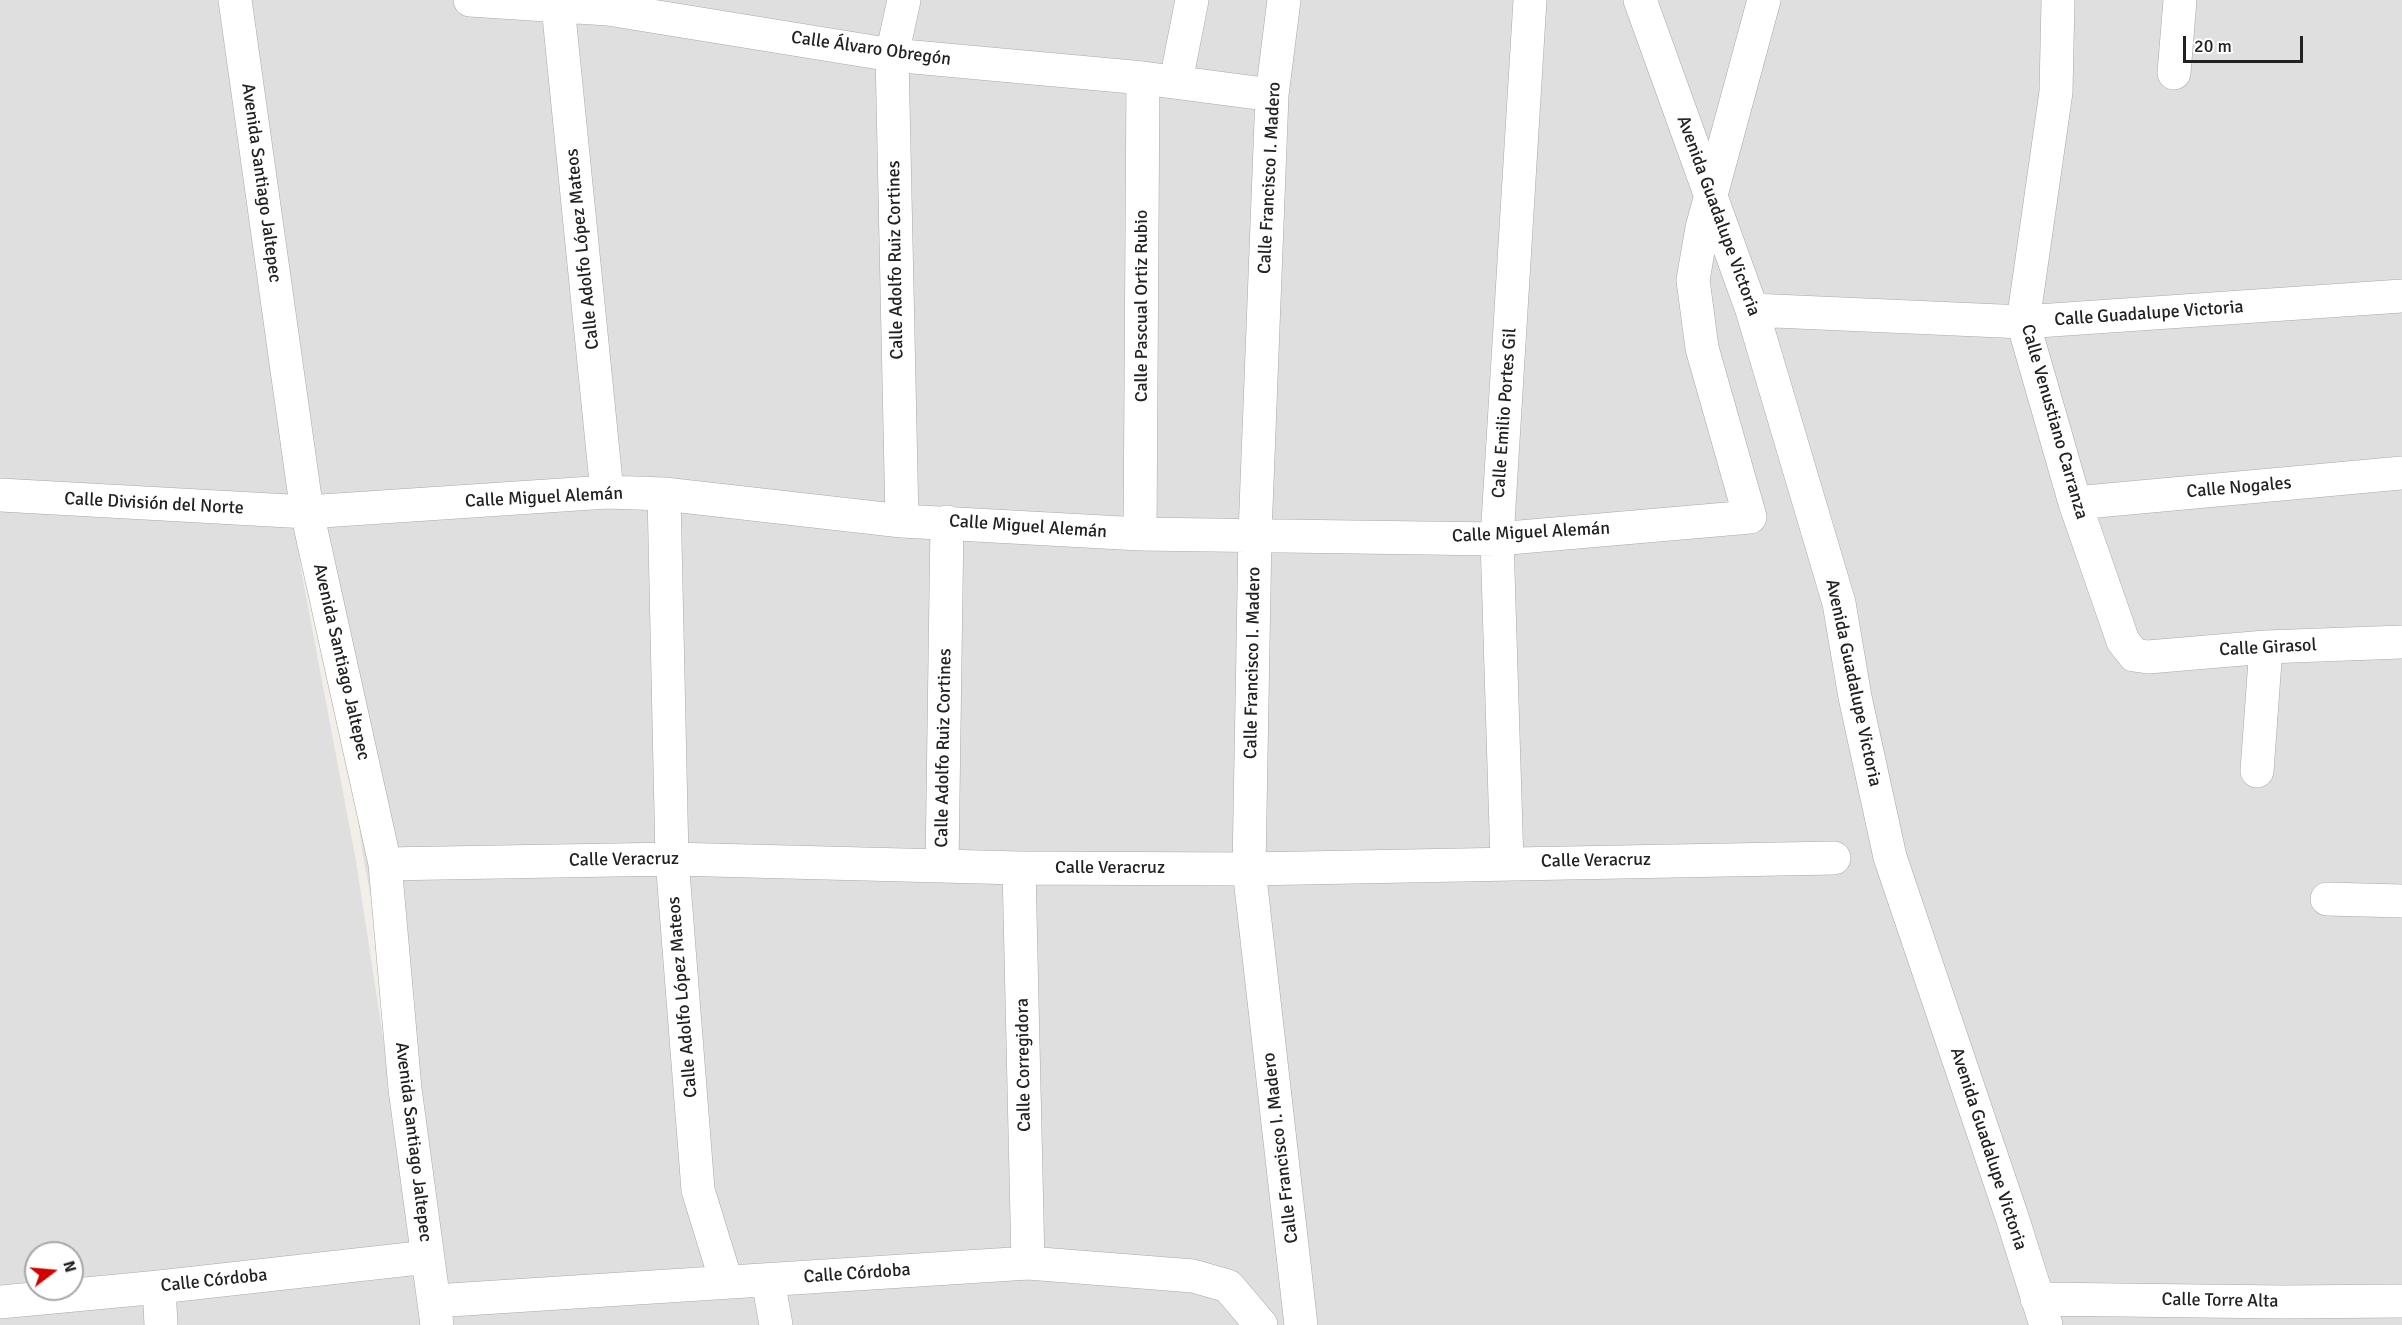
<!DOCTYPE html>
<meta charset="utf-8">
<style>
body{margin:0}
#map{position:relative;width:2402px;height:1325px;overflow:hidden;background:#f2efe9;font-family:Signika,sans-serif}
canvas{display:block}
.north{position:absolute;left:24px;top:1241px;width:60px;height:60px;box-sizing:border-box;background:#fff;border:2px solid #a7a7a7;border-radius:50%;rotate:74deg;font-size:16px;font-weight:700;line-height:24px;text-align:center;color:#222}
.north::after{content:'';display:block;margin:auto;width:21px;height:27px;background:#d40000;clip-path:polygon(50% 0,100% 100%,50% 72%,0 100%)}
.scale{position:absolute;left:2183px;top:36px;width:120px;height:27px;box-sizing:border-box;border:3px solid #222;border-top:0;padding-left:8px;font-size:18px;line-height:21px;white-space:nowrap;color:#222;-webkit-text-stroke:4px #fff;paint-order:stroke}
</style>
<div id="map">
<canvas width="2402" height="1325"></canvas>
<div class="north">N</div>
<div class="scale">20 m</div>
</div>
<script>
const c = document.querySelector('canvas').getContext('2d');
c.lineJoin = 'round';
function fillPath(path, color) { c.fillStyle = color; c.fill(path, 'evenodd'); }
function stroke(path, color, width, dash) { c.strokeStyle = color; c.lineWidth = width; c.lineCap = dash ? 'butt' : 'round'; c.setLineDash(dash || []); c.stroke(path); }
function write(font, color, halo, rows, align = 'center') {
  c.font = font + ' Signika,sans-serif'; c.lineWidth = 4.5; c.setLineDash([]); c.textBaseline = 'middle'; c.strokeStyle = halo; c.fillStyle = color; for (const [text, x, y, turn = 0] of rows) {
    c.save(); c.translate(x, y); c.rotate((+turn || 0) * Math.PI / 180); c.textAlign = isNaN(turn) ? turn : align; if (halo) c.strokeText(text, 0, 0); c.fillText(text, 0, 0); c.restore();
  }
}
fillPath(new Path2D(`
 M 0,0 L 218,0 L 302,575 L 356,861 L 427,1325 L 0,1325 ZM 36,1253 L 72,1253 L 72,1289 L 36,1289 Z
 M 245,0 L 2402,0 L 2402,1325 L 452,1325 L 363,856 Z`), '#e0dfdf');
const minor = new Path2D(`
 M 235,0 L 307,512 L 385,864 L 405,1089 L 437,1325
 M 470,0 L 608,9 L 892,55 L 1143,78 L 1272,95
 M 1284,0 L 1272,95 L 1255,534 L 1249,869 L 1301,1325
 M 1640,0 L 1752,310 L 1839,603 L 1855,697 L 1890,857 L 2013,1220 L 2046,1325
 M 2058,0 L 2056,92 L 2023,322 L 2075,503 L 2123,641 L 2134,655 L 2148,657 L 2266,647 L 2402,642
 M 558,6 L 607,492
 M 2174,73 L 2180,0
 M 1176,81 L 1192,0
 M 1752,310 L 2023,322 L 2402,296
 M 664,494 L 672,859 L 698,1190 L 726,1281
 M 0,495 L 307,512 L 607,492 L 664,494 L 902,521 L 1140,534 L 1497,539 L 1750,517 L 1702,348 L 1693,280 L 1702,228 L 1764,0
 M 2075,503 L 2402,473
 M 902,521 L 892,55 L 904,0
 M 1140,534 L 1143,78
 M 2257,771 L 2266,647
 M 1507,863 L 1497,539 L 1530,0
 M 385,864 L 672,859 L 1019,868 L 1249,869 L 1834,858
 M 942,866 L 947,522
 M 1019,868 L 1028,1263
 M 2327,899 L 2402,901
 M 768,1280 L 776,1325
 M 159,1287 L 161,1325
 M 2037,1299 L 2282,1302 L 2402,1301
 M 434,1301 L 1028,1263 L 1193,1276 L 1228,1286 L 1261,1325
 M 0,1302 L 159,1287 L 428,1257`);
stroke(minor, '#a9a9a9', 34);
stroke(minor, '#fff', 33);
write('18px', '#222', '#fff', [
 ["Calle Álvaro Obregón",871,49,8],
 ["Calle Francisco I. Madero",1270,178,-87],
 ["Avenida Santiago Jaltepec",261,183,82],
 ["Avenida Guadalupe Victoria",1718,216,70],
 ["Calle Adolfo López Mateos",583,249,-96],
 ["Calle Adolfo Ruiz Cortines",896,260,-91],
 ["Calle Pascual Ortiz Rubio",1142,306,-90],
 ["Calle Guadalupe Victoria",2149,314,-4],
 ["Calle Emilio Portes Gil",1505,413,-86],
 ["Calle Venustiano Carranza",2054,422,74],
 ["Calle Nogales",2239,488,-5],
 ["Calle Miguel Alemán",544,498,-3],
 ["Calle División del Norte",154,504,3],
 ["Calle Miguel Alemán",1028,527,4],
 ["Calle Miguel Alemán",1531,533,-3],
 ["Calle Girasol",2268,648,-3],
 ["Avenida Santiago Jaltepec",341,662,77],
 ["Calle Francisco I. Madero",1253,663,-89],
 ["Avenida Guadalupe Victoria",1853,683,78],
 ["Calle Adolfo Ruiz Cortines",944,748,-89],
 ["Calle Veracruz",624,860,-1],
 ["Calle Veracruz",1596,861,-1],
 ["Calle Veracruz",1110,868],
 ["Calle Adolfo López Mateos",683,997,-95],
 ["Calle Corregidora",1024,1065,-91],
 ["Avenida Santiago Jaltepec",413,1142,83],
 ["Calle Francisco I. Madero",1281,1148,-97],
 ["Avenida Guadalupe Victoria",1988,1149,72],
 ["Calle Córdoba",857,1274,-4],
 ["Calle Córdoba",214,1281,-6],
 ["Calle Torre Alta",2220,1301,1]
]);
</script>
